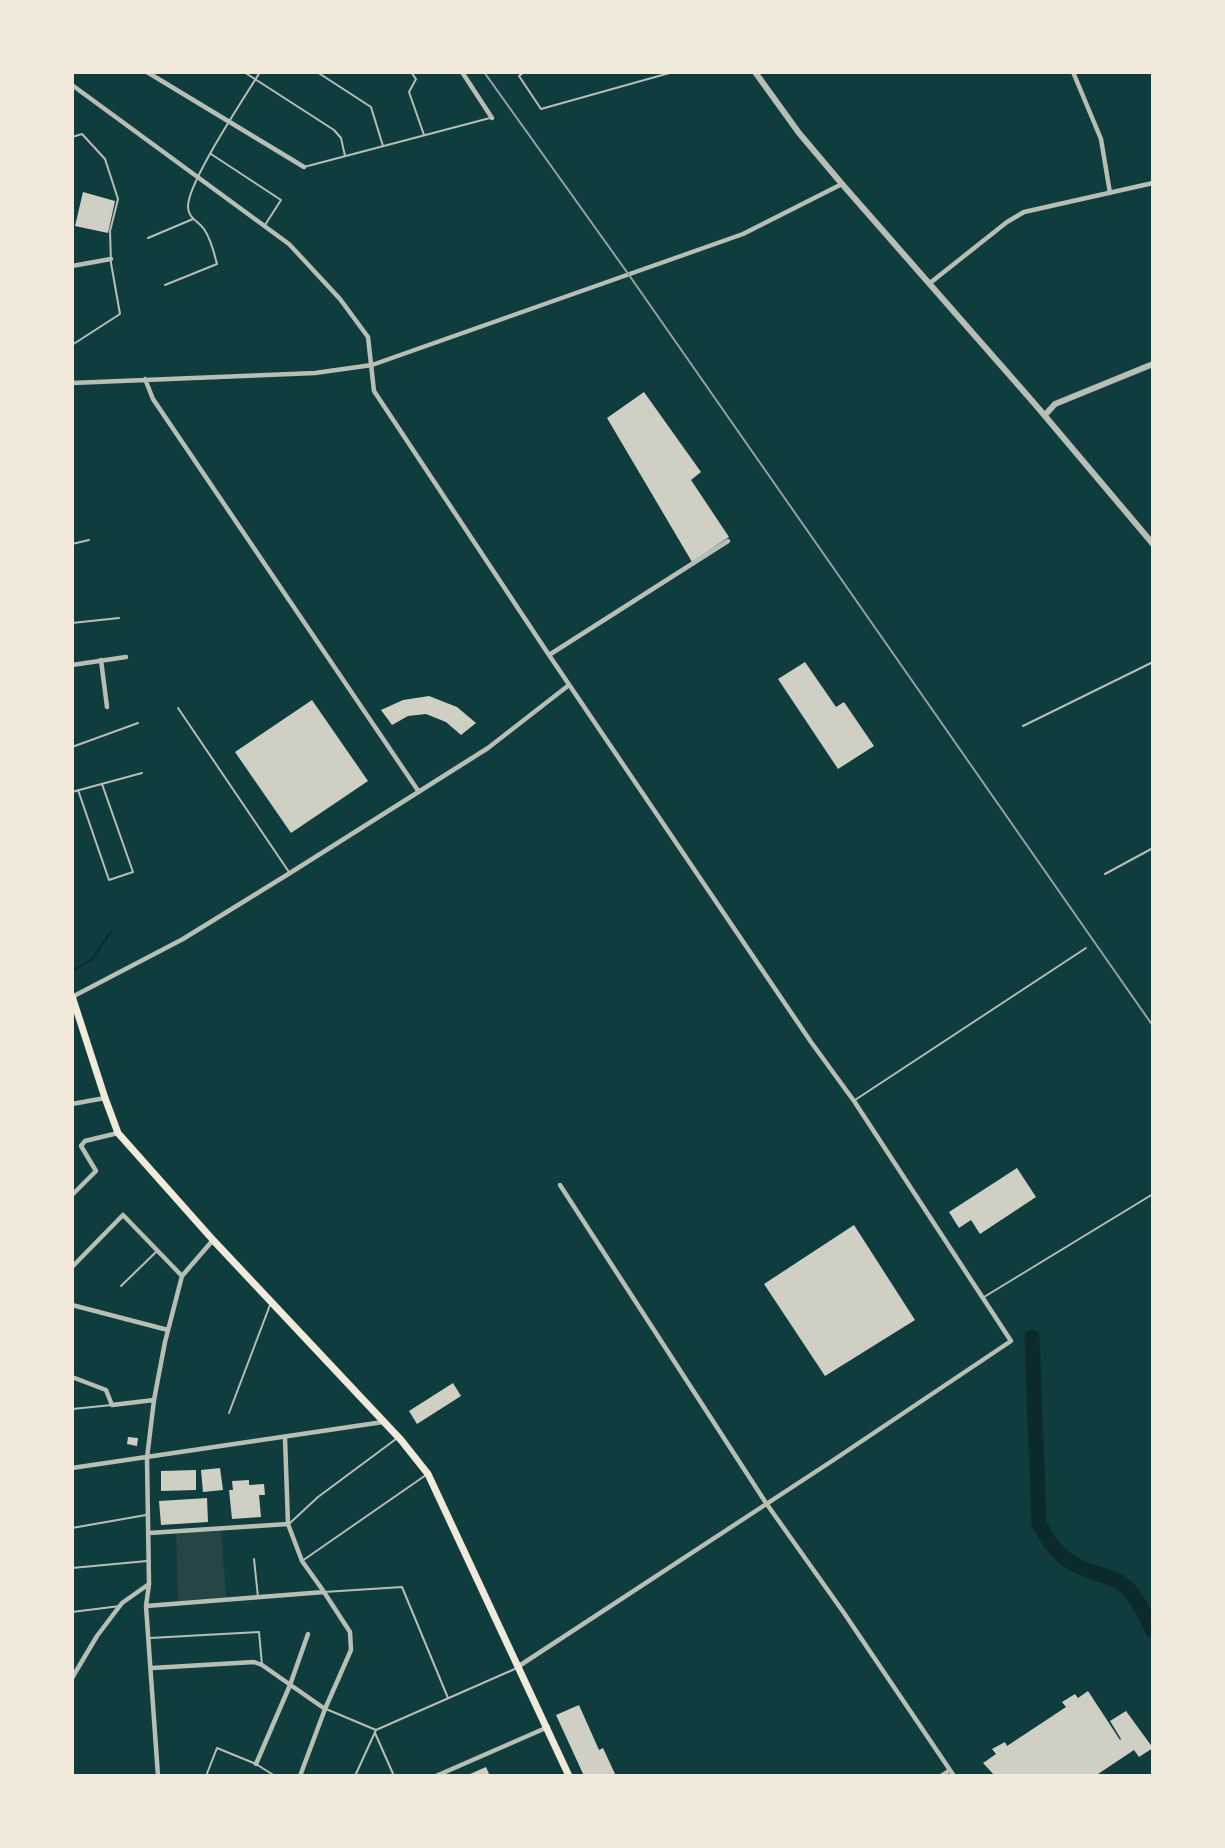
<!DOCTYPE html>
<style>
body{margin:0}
#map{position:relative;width:1225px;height:1848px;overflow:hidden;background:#0f3d3e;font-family:"PT Sans Narrow",sans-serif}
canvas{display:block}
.frame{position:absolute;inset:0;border:74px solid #f1e9da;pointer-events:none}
</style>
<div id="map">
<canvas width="1225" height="1848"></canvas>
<div class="frame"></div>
</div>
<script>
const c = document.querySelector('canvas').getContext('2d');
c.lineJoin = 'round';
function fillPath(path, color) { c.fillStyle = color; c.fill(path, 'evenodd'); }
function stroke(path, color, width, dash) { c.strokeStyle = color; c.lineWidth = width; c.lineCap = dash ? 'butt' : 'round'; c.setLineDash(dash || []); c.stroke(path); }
fillPath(new Path2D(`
 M 221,1528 L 226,1597 L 178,1601 L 176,1533 Z`), '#244646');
stroke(new Path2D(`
 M 72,971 L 92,959 L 111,932`), '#0a2a2b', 2);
stroke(new Path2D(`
 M 1032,1337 L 1039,1524 C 1054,1551 1063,1562 1093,1572 C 1103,1575 1114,1578 1123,1584 C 1137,1595 1145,1616 1153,1631`), '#0a2a2b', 15);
fillPath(new Path2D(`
 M 83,192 L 115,201 L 108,233 L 75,226 Z
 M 644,392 L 701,472 L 691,480 L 729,537 L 692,562 L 607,418 Z
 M 805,662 L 836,707 L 844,702 L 874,746 L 838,769 L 778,679 Z
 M 429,696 L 457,707 L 476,723 L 461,735 L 446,722 L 426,714 L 408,716 L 392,725 L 381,710 L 403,700 Z
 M 312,700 L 368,781 L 291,833 L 235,752 Z
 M 1017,1168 L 1036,1197 L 980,1234 L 971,1220 L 959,1228 L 949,1212 Z
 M 854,1225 L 915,1320 L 825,1376 L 764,1284 Z
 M 453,1383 L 461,1396 L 417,1424 L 409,1411 Z
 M 128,1437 L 138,1438 L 137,1446 L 127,1444 Z
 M 220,1468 L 223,1490 L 203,1492 L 201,1470 Z
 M 196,1470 L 196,1490 L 161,1491 L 161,1471 Z
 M 249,1480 L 249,1485 L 264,1484 L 265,1495 L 259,1495 L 261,1517 L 232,1519 L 229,1490 L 233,1490 L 232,1481 Z
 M 207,1498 L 208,1522 L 161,1525 L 159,1501 Z
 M 1088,1691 L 1120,1740 L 1121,1739 L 1110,1721 L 1126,1711 L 1153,1748 L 1139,1757 L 1134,1750 L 1095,1776 L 995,1776 L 983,1763 L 996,1754 L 992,1749 L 1005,1742 L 1007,1746 L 1066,1707 L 1062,1702 L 1075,1694 L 1078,1698 Z
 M 579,1705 L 599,1750 L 603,1748 L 616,1776 L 584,1776 L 556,1715 Z
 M 486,1767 L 490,1776 L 471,1776 L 470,1774 Z`), '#cfcfc3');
stroke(new Path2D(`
 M 244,72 L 334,130 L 341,138 L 345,156
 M 317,72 L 371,107 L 383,146
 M 411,72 L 416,79 L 409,92 L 424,135
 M 524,72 L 519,76 L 541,109 L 673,72
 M 72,137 L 82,134 L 105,159 L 118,199 L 110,231 L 111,263 L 120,314 L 72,345
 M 211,154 L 281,200 L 265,225
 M 304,167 L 490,118
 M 148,238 L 193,219
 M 165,285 L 217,264 C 214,252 211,239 204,229 C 198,221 188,218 188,207 C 187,183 245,97 260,72
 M 72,516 L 73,516
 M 72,544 L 89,540
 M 72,623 L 119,618
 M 178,708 L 289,872
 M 1023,726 L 1153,662
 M 72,747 L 138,723
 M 78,790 L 109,880 L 133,872 L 102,784
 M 72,792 L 142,773
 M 1105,874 L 1153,848
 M 855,1100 L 1086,948
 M 121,1286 L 157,1251
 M 984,1297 L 1153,1194
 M 72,1409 L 112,1405
 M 229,1413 L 270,1305
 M 290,1523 L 318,1497 L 396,1439
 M 72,1528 L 146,1515
 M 254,1559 L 258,1597
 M 302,1561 L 426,1475
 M 72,1568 L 147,1561
 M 324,1592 L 402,1587 L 448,1698
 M 72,1612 L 120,1606
 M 150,1638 L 259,1632 L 262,1665
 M 326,1709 L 376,1730
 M 375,1733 L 394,1776
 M 206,1776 L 217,1748 L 256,1764 L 275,1776
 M 355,1776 L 376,1730 L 517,1668`), '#b8beb3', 2);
stroke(new Path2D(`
 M 147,72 L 304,167
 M 462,72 L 492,118
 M 1073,72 L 1101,139 L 1110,193
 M 72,85 L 289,244 L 340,299 L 368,337 L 374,391 L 549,655 L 811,1042 L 854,1101 L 1011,1341 L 832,1461 L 519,1666
 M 72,266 L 111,259
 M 930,283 L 1007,222 L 1024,212 L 1153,183
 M 145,379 L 153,399 L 419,792
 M 72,383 L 315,373 L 372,365 L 743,234 L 842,184
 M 549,655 L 728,541
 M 101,660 L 107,707
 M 72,665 L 126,657
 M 72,997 L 183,939 L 290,873 L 488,748 L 569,685
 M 72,1104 L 105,1098
 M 560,1185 L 766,1503 L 844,1613 L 954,1776
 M 72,1195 L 96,1171 L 81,1146 L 85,1141 L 118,1133
 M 72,1267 L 123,1215 L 182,1276
 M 72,1305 L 168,1330
 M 72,1377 L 106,1390 L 112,1405 L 154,1400
 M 285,1438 L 288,1524 L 302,1561 L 322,1589 L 350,1632 L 351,1650 L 325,1709 L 300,1776
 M 72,1468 L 383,1422
 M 149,1533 L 288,1524
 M 146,1606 L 324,1592
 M 152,1668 L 254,1662 L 262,1665 L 325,1709
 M 72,1678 L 97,1636 L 122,1603 L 149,1584
 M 256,1764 L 290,1685 L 308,1634
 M 158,1776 L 146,1606 L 149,1584 L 147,1458 L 154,1400 L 165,1342 L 182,1276 L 213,1240
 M 436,1776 L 548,1727
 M 941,1776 L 950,1770`), '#b8beb3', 4.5);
stroke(new Path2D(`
 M 755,72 L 799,133 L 842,184 L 1034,403 L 1153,544
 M 1045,415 L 1055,404 L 1153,364`), '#b8beb3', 6);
stroke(new Path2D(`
 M 72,996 L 105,1098 L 118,1133 L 213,1240 L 401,1440 L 428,1474 L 569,1776`), '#f1e9da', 7);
stroke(new Path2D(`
 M 484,72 L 629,275 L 1153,1026`), '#97a49c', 2);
</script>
